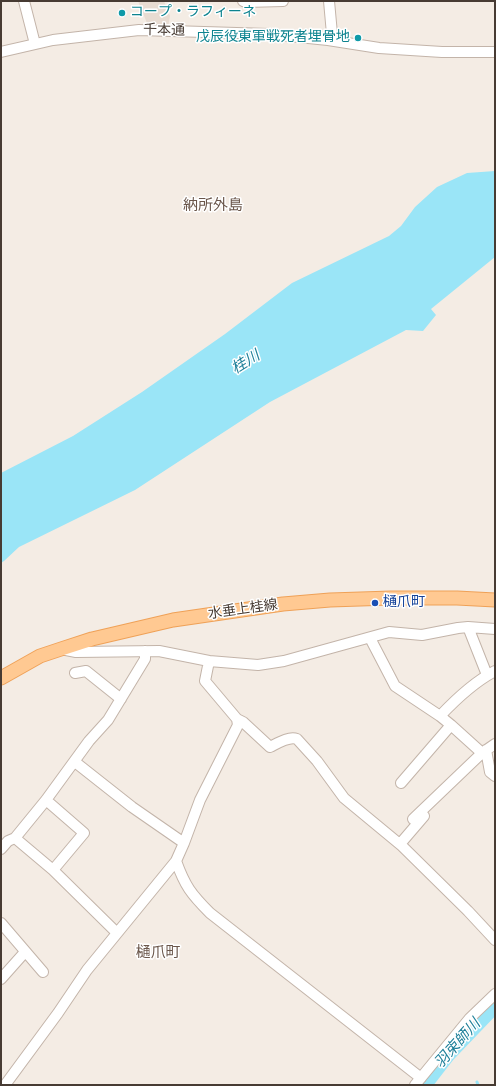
<!DOCTYPE html>
<meta charset="utf-8">
<style>
body{margin:0}
#map{position:relative;width:496px;height:1086px;overflow:hidden;background:#f4ece4;font-family:"Titillium Web",sans-serif}
canvas{display:block}
.frame{position:absolute;inset:0;border:2px solid #473b33;pointer-events:none}
</style>
<div id="map">
<canvas width="496" height="1086"></canvas>
<div class="frame"></div>
</div>
<script>
const c = document.querySelector('canvas').getContext('2d');
c.lineJoin = 'round';
function fillPath(path, color) { c.fillStyle = color; c.fill(path, 'evenodd'); }
function stroke(path, color, width, dash) { c.strokeStyle = color; c.lineWidth = width; c.lineCap = dash ? 'butt' : 'round'; c.setLineDash(dash || []); c.stroke(path); }
function write(font, color, halo, rows, align = 'center') {
  c.font = font + ' "Titillium Web","Noto Sans JP",sans-serif'; c.lineWidth = 3; c.setLineDash([]); c.textBaseline = 'middle'; c.strokeStyle = halo; c.fillStyle = color; for (const [text, x, y, turn = 0] of rows) {
    c.save(); c.translate(x, y); c.rotate((+turn || 0) * Math.PI / 180); c.textAlign = isNaN(turn) ? turn : align; if (halo) c.strokeText(text, 0, 0); c.fillText(text, 0, 0); c.restore();
  }
}
fillPath(new Path2D(`
 M 138,1 L 164,1 L 170,16 L 168,28 L 149,28 Z`), '#e8dcd2');
fillPath(new Path2D(`
 M 495,171 L 495,257 L 431,309 L 436,315 L 423,331 L 406,330 L 270,402 L 135,490 L 19,547 L 4,561 L 1,563 L 1,473 L 73,436 L 142,392 L 225,334 L 292,283 L 389,236 L 401,226 L 415,207 L 437,187 L 467,173 Z`), '#9ae5f7');
stroke(new Path2D(`
 M 477,1082 L 478,1085`), '#9ae5f7', 3);
stroke(new Path2D(`
 M 423,1085 L 447,1054 L 495,1004`), '#9ae5f7', 17);
const minor = new Path2D(`
 M 24,1 L 35,44
 M 243,1 L 246,2 L 283,1
 M 328,40 L 332,34 L 329,1
 M 1,52 L 53,40 L 139,30 L 269,34 L 328,40 L 379,48 L 442,52 L 495,52
 M 468,627 L 487,675
 M 370,638 L 395,686 L 440,716 L 451,725
 M 61,649 L 76,652 L 159,651 L 209,661 L 258,665 L 284,661 L 389,632 L 422,635 L 458,628 L 468,627 L 495,629
 M 75,673 L 86,671 L 121,699
 M 440,716 C 456,699 474,682 495,671
 M 237,719 L 243,722 L 270,747 C 278,743 289,736 297,739 L 317,761 L 344,798 L 402,846 L 468,911 L 495,940
 M 486,750 L 490,772 L 495,776
 M 75,762 L 132,807 L 184,843
 M 401,783 L 451,725 L 482,753
 M 413,819 L 482,753 L 495,744
 M 15,838 L 53,870 L 84,833 L 46,800
 M 400,844 L 424,816
 M 1,849 L 8,841 L 15,838 L 46,800 L 89,741 L 108,720 L 145,659 L 145,651
 M 176,861 C 185,886 191,894 210,913 L 421,1078
 M 53,870 L 116,932
 M 1,923 L 43,972
 M 1,979 L 25,952
 M 5,1085 L 58,1013 L 87,970 L 176,861 L 184,843 L 200,800 L 238,725 L 237,719 L 205,681 L 209,661
 M 415,1085 L 470,1018 L 495,994`);
const major = new Path2D(`
 M 1,678 L 40,656 L 61,649 L 92,639 L 173,620 L 283,604 L 330,600 L 391,598 L 457,598 L 495,600`);
stroke(minor, '#c3b4a9', 12);
stroke(major, '#efa157', 15);
stroke(minor, '#fff', 10);
stroke(major, '#ffc992', 13);
for (const [x, y, r, color] of [
 [122,13,4,"#0f9aa8"],
 [358,38,4,"#0f9aa8"],
 [375,603,4,"#1a4fb4"]
]) { const dot = new Path2D(); dot.arc(x, y, r, 0, 2 * Math.PI); c.fillStyle = color; c.fill(dot); stroke(dot, '#fff', 1.5); }
write('14px', '#0d838f', '#fff', [
 ["コープ・ラフィーネ",130,13],
 ["戊辰役東軍戦死者埋骨地",350,38,"right"]
], 'left');
write('14px', '#473b33', '#fff', [
 ["千本通",164,31,1],
 ["水垂上桂線",243,610,-8]
]);
write('14px', '#164399', '#fff', [
 ["樋爪町",383,603]
], 'left');
write('15px', '#6a564a', '#fff', [
 ["納所外島",213,206],
 ["樋爪町",158,953]
]);
write('italic 15px', '#1f809a', '#fff', [
 ["桂川",246,363,-32],
 ["羽束師川",458,1044,-48]
]);
</script>
